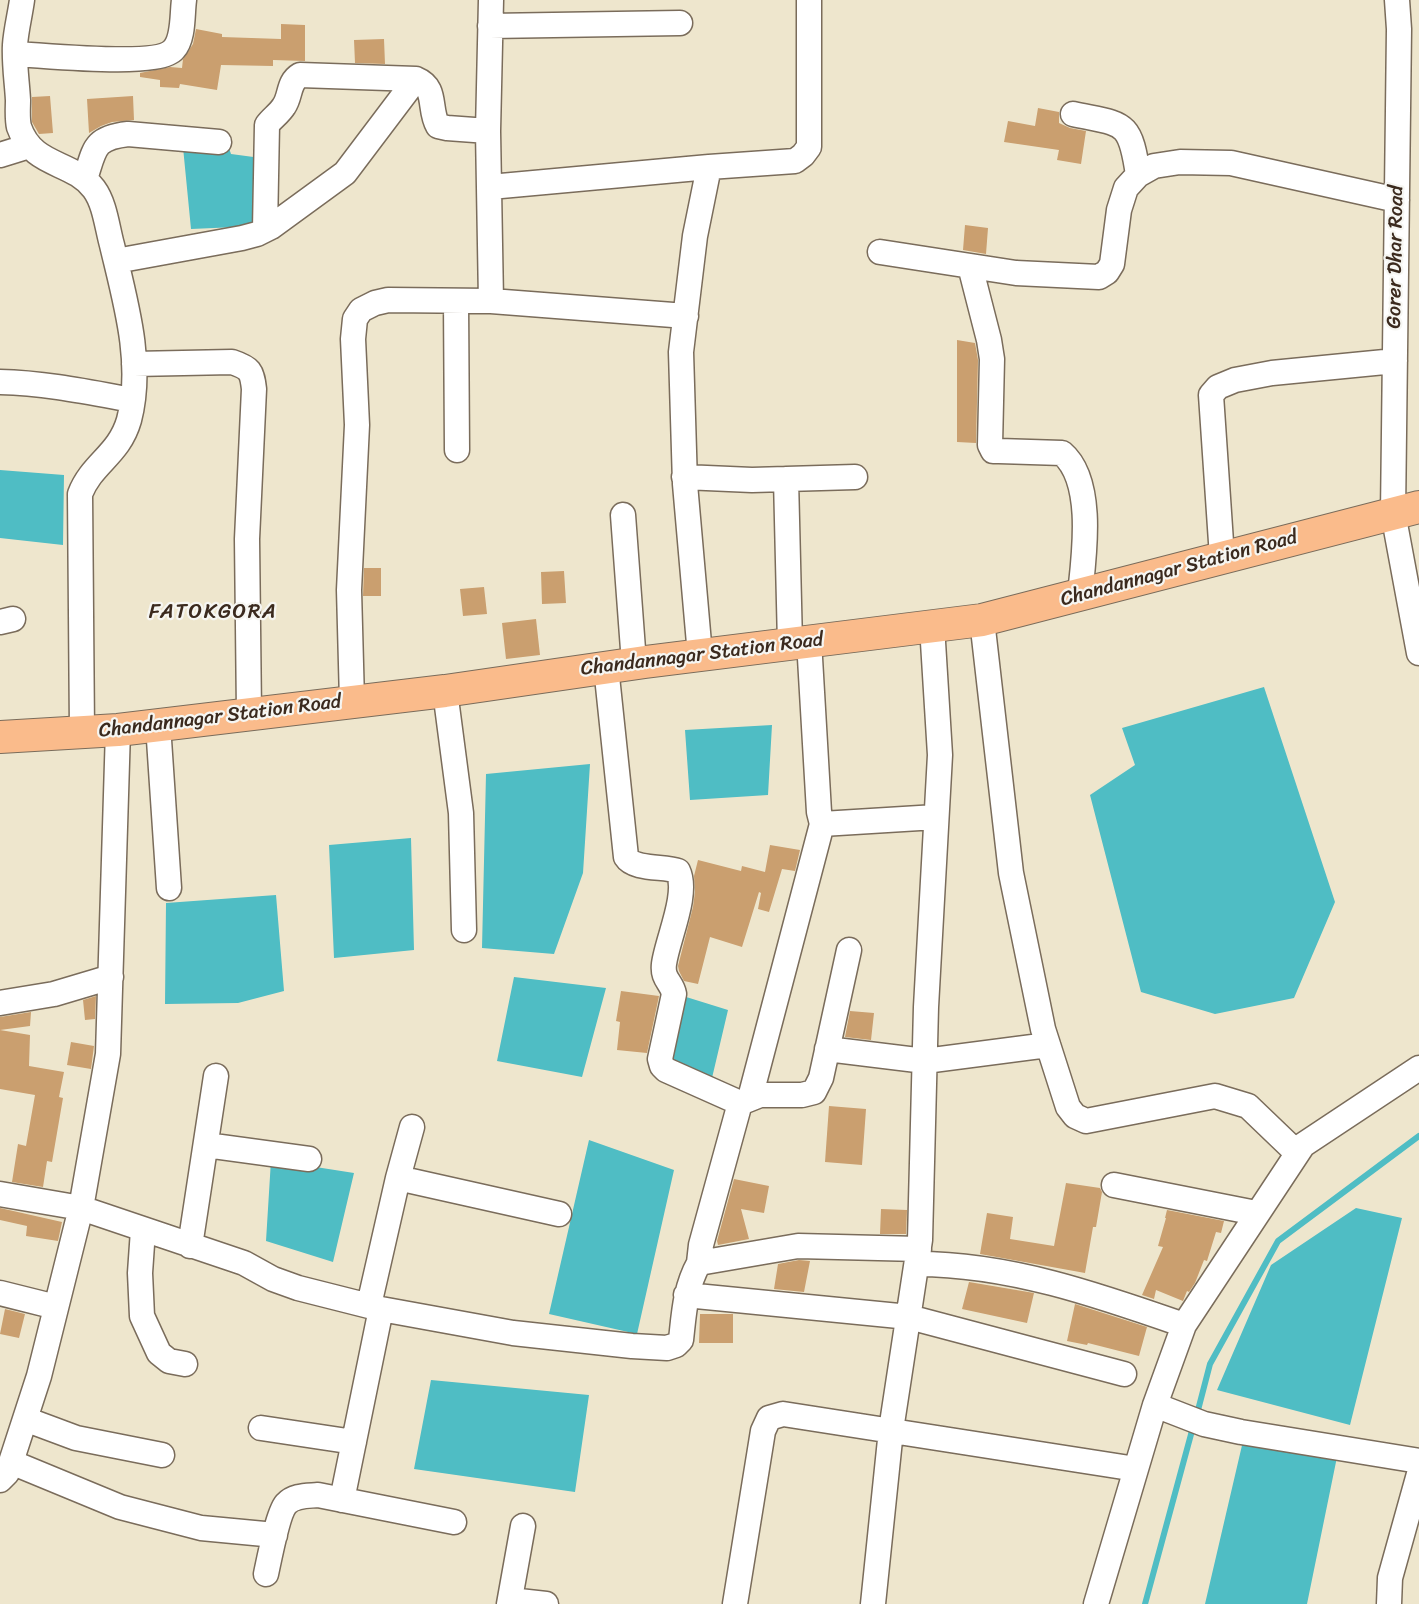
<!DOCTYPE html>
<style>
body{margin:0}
canvas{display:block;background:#eee6cd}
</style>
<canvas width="1419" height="1604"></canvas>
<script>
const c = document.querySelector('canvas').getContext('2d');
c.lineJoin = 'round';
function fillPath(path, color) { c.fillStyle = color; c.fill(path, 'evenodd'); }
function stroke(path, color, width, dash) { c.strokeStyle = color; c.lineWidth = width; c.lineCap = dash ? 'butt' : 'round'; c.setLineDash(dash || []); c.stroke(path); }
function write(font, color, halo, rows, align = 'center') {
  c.font = font + ' Sriracha,sans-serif'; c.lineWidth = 4.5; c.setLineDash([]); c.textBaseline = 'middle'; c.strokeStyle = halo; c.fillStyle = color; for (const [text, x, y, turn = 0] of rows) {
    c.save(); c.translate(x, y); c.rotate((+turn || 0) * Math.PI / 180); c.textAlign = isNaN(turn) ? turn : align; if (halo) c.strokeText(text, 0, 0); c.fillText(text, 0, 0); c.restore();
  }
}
fillPath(new Path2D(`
 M 225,136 L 231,154 L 261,158 L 260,226 L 191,229 L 182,137 Z
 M 0,470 L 64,475 L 63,545 L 0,538 Z
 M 1264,687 L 1335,902 L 1294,998 L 1215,1014 L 1141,992 L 1090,795 L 1135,765 L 1122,728 Z
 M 772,725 L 768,795 L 690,800 L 685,730 Z
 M 590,764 L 583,873 L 554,954 L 482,948 L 486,774 Z
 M 411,838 L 414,950 L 334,958 L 329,845 Z
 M 276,895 L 284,991 L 238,1003 L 165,1004 L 166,903 Z
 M 514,977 L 606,988 L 582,1077 L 497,1061 Z
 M 683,996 L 728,1010 L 712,1078 L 665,1060 Z
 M 589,1140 L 674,1170 L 637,1334 L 549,1314 Z
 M 271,1160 L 354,1173 L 333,1262 L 266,1241 Z
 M 1356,1208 L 1402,1218 L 1350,1425 L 1217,1390 L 1271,1265 Z
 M 431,1380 L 589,1395 L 575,1492 L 414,1469 Z
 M 1243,1441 L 1337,1457 L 1307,1604 L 1205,1604 Z`), '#4fbdc4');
stroke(new Path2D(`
 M 1197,1414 L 1210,1364 L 1278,1241 L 1419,1136
 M 1145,1604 L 1193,1427`), '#4fbdc4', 6);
fillPath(new Path2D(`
 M 281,24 L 305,25 L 305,61 L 273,60 L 273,66 L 221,65 L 217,90 L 180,84 L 179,88 L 160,87 L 160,80 L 140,77 L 140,73 L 170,67 L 182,68 L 183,59 L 193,44 L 196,29 L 222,34 L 222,37 L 281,39 Z
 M 384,39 L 385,64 L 355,63 L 354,40 Z
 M 50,96 L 53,133 L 39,134 L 32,122 L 32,97 Z
 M 133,96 L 134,120 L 112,122 L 101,126 L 89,133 L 87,99 Z
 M 1038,108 L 1059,112 L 1059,123 L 1070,128 L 1086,131 L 1081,164 L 1057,160 L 1059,150 L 1004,142 L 1008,121 L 1035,126 Z
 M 965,225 L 988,228 L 986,254 L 963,250 Z
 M 957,340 L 975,343 L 978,360 L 976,443 L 957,442 Z
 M 364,568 L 381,568 L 381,596 L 363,596 Z
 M 564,571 L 566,603 L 542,604 L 541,572 Z
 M 484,587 L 487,614 L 463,616 L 460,589 Z
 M 536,619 L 540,655 L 506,659 L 502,623 Z
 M 770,845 L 800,850 L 795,871 L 782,869 L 769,912 L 758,909 L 761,893 L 759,892 L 742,947 L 710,937 L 698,984 L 684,981 L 679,971 L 678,966 L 693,907 L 695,892 L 694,876 L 698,860 L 741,871 L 742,866 L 765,872 Z
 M 621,991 L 659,996 L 647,1053 L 617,1050 L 620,1022 L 616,1021 Z
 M 96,996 L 95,1019 L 85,1020 L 83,1000 Z
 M 850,1011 L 874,1013 L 871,1040 L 845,1037 Z
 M 31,1012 L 30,1026 L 0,1030 L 0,1017 Z
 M 0,1030 L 30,1035 L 29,1066 L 64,1072 L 59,1097 L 63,1098 L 52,1162 L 47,1161 L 43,1187 L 12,1182 L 18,1144 L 26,1146 L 35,1095 L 0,1089 Z
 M 71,1042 L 94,1046 L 91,1069 L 67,1065 Z
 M 829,1106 L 866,1109 L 862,1165 L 825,1162 Z
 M 734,1179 L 769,1186 L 764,1213 L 741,1209 L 749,1239 L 718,1245 L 717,1241 Z
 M 1066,1183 L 1100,1188 L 1102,1192 L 1096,1227 L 1093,1227 L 1085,1273 L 980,1254 L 987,1213 L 1013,1217 L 1010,1239 L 1054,1246 Z
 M 0,1208 L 62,1222 L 58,1241 L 26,1236 L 27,1226 L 0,1220 Z
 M 881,1209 L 907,1210 L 906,1234 L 880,1234 Z
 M 1167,1210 L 1224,1221 L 1221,1233 L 1216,1232 L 1207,1261 L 1204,1260 L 1195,1283 L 1189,1292 L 1187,1291 L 1183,1301 L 1156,1290 L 1154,1299 L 1142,1295 L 1163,1247 L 1158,1246 L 1166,1218 L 1165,1218 Z
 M 799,1260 L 810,1261 L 804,1292 L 774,1289 L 778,1264 Z
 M 969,1282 L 1034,1293 L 1027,1323 L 962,1309 Z
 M 1075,1304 L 1147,1327 L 1139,1356 L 1088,1343 L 1087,1345 L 1067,1341 Z
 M 5,1309 L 25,1314 L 19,1338 L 0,1334 Z
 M 700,1314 L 733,1314 L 733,1343 L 699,1343 Z`), '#ca9f6f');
const minor = new Path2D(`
 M 22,0 C 20,15 16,30 15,45 C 14,63 17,82 18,100 C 18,108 17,119 19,127 C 33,168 72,160 94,189 C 105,204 107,227 112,245 C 125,300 144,363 129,420 C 119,455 92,463 80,494 L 82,732
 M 1397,0 L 1399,29 L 1393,513 L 1419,653
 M 490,26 L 680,23
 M 16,54 C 43,55 159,68 174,49 C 184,38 182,14 184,0
 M 1073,114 C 1124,125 1130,119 1138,175
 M 0,155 L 29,146
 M 85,179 C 95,149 93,138 128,134 L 219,142
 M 490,187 L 709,167
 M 265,229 L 267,125 C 272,118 279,114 284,106 C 291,96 288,82 300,75 L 416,79 C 438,88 428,109 438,126 L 447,128 L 488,131
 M 880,252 L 1016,273 L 1099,277 L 1107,272 L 1112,264 L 1119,210 L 1126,188 L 1138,175 L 1154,166 L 1180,162 L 1231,163 L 1397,200
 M 116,261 L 242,238 L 257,234 L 271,227 L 345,173 L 416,79
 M 970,266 L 989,340 L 992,359 L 990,445 L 993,451 L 999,451 L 1062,453 C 1095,481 1084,556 1080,594
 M 456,301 L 457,450
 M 491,301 L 488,131 L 491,0
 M 134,364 L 232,362 C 250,368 252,371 254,389 L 247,539 L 249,714
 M 0,382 C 45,383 88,392 132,400
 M 684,477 L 752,480 L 855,477
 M 786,479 L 790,644
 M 623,515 L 634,663
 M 1222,557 L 1211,395 L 1218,387 L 1235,380 L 1272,373 L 1395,361
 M 982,620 L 1011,873 L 1043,1029 L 1068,1107 L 1075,1116 L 1086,1121 L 1215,1096 L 1248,1106 L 1297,1153
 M 0,622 L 13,619
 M 809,641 L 819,812 L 822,824
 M 700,655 L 685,484 L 681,352 L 695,236 L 709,167 L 795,161 L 803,155 L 809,147 L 809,0
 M 606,667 L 626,857 C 634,870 665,866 678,871 C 689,894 667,940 664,964 C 662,980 672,982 674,994 L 660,1059 L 662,1066 L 666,1070 L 740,1103
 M 445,691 L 461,813 L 464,930
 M 352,701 L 349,590 L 357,425 L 353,339 L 355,319 L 361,310 L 375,303 L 388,300 L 491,301 L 686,316
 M 158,725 L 169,888
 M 0,1003 L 54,994 L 111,977
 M 827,1049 L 925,1061 L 1048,1045
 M 750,1098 L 822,824 L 936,817
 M 206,1145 L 309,1159
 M 398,1178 L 559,1214
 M 1114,1185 L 1256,1213
 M 0,1194 L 81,1208 L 244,1263 L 273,1279 L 298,1288 L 381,1309 L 513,1333 L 632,1346 L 667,1348 L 676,1345 L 681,1340 C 684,1313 685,1288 699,1263 L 798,1246 L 919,1249
 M 143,1230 L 140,1273 L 142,1316 L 159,1353 L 169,1361 L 185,1364
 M 190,1246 L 216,1076
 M 699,1263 L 701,1245 L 740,1103 L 760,1095 L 802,1095 L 814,1092 L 821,1078 L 849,950
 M 917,1264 C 1009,1264 1098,1295 1184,1325
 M 0,1293 L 56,1307
 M 686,1295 L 909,1317 L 1124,1374
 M 369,1305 L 398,1178 L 412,1127
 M 1155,1405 L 1204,1424 L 1241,1432 L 1419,1461
 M 25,1419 L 76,1438 L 162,1455
 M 261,1428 L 354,1442
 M 11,1462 L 120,1507 L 201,1528 L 275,1535
 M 0,1480 L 7,1473 L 11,1462 L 39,1376 L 81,1208 L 108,1054 L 118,730
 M 342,1500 L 381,1309
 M 266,1574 C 269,1560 278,1513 286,1504 C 294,1495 307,1496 318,1495 L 454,1522
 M 510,1600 L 546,1604
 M 509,1604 L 523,1526
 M 735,1604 L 763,1431 L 769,1418 L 783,1414 L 1136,1469
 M 873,1604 L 891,1430 L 920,1240 L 926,1007 L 940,755 L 932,626
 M 1096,1604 L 1155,1405 L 1184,1325 L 1303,1145 L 1419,1068
 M 1389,1604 L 1390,1578 L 1419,1474`);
const major = new Path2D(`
 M 0,737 L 118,730 L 445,691 L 645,662 L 982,620 L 1419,507`);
stroke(minor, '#7a6c5b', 27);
stroke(major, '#7a6c5b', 34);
stroke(minor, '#fff', 24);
stroke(major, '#fabb8b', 32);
write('20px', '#3b2a1e', '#f6f6f2', [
 ["Gorer Dhar Road",1396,257,-89],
 ["Chandannagar Station Road",1179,569,-15],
 ["Chandannagar Station Road",702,655,-7],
 ["Chandannagar Station Road",220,717,-7]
]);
c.letterSpacing = '1.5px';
write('21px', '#3b2a1e', '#f6f6f2', [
 ["FATOKGORA",213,613]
]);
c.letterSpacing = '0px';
</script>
